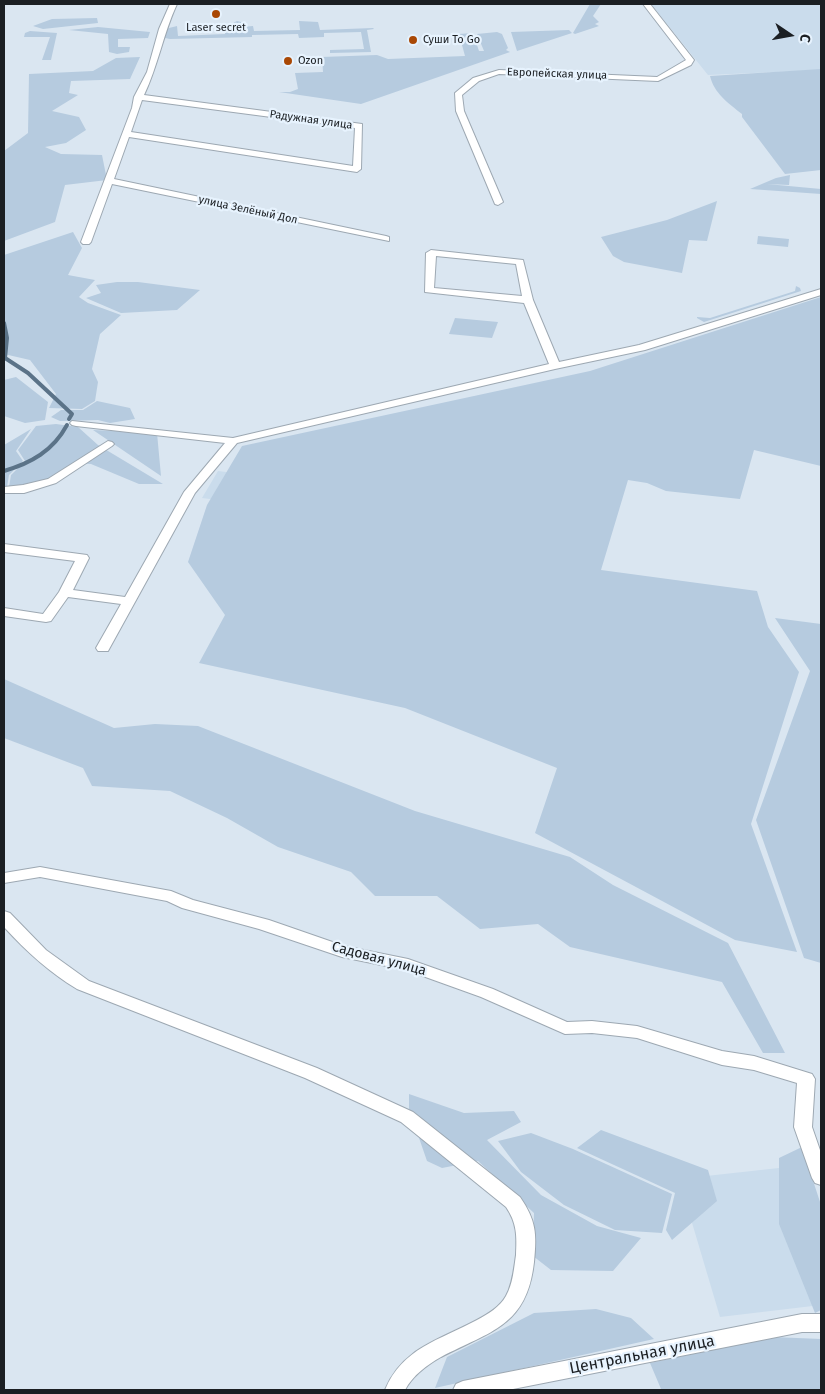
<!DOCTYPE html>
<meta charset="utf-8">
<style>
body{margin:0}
#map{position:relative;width:825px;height:1394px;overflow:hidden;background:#dae6f1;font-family:"Fira Sans",sans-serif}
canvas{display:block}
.frame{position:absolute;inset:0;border:5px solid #1b1f23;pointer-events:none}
.north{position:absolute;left:765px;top:10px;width:50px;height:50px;-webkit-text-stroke:4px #e7f3fe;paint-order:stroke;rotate:102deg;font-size:14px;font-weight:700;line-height:20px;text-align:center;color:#1b1f23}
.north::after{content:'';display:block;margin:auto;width:18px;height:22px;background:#1b1f23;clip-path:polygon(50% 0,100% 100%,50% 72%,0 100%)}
</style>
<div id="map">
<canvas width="825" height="1394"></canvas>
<div class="frame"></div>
<div class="north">С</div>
</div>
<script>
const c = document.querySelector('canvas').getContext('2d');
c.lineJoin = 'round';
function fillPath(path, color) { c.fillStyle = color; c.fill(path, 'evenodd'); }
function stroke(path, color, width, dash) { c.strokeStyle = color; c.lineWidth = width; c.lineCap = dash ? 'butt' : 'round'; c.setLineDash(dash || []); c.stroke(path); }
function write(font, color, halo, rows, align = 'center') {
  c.font = font + ' "Fira Sans",sans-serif'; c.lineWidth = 4.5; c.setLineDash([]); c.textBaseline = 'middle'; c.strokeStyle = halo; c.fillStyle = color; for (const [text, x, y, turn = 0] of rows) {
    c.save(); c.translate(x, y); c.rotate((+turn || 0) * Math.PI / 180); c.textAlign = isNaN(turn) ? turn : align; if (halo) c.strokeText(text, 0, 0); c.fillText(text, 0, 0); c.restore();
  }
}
fillPath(new Path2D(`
 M 651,4 L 821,4 L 821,70 L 708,75 Z
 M 218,471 L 242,474 L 226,501 L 202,498 Z
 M 797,1166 L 821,1305 L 720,1317 L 679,1179 Z`), '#cadcec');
fillPath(new Path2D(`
 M 590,4 L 601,4 L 593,16 L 599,22 L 595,24 L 599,26 L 575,34 L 573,33 Z
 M 97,18 L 98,23 L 43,29 L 33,26 L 52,19 Z
 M 237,21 L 241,22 L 241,27 L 253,26 L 254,31 L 300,30 L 299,21 L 318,22 L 320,30 L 373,28 L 374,29 L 367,30 L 371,52 L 330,53 L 330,50 L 364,49 L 361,32 L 324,33 L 324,37 L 299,38 L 298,34 L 252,35 L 252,37 L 170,39 L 165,38 L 165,29 L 177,26 L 178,36 L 225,34 L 225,31 L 234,31 L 233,23 Z
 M 98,27 L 150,32 L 148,38 L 118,39 L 118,47 L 130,47 L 129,52 L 117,54 L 109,52 L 108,34 L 69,30 Z
 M 569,30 L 572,33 L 517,51 L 511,32 Z
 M 30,31 L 57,33 L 51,60 L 42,60 L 50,37 L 24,37 L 25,33 Z
 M 497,32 L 502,34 L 508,48 L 506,50 L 510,52 L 361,104 L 279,92 L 290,92 L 298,89 L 295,73 L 323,72 L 322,57 L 377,55 L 388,59 L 465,56 L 459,34 L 473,33 L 479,51 L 484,51 L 477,34 Z
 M 140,57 L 130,79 L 71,81 L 69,93 L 78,95 L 52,111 L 79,117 L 86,130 L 66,143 L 45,147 L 61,154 L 102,155 L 107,180 L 65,185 L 55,222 L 4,241 L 4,151 L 28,133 L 29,74 L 93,71 L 116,58 Z
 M 821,69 L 821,170 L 785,174 L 742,117 L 742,114 C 728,103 714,93 710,76 Z
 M 790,175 L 789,185 L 767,184 L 821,189 L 821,194 L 750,189 L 776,178 Z
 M 717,201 L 707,241 L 689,240 L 682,273 L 624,262 L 613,256 L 601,237 L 667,220 Z
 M 73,232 L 82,248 L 68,275 L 95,280 L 79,297 L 88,303 L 121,315 L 100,334 L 92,369 L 98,382 L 95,401 L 82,409 L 49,408 L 56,394 L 30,360 L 4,354 L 4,255 Z
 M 758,236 L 789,239 L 788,247 L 757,244 Z
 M 117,282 L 138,282 L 200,290 L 177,310 L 121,313 L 86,298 L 101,293 L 96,285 Z
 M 796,286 L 800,288 L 801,291 L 704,322 L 697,318 L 697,317 L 710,318 L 795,291 Z
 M 821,297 L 821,466 L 754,450 L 740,499 L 666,491 L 647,483 L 628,480 L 601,570 L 757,591 L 768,627 L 799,672 L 751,824 L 797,952 L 735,940 L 535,833 L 557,768 L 405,708 L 199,663 L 225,615 L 188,562 L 207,505 L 242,446 L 590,371 Z
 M 455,318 L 498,322 L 492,338 L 449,334 Z
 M 16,377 L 48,402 L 45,420 L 25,423 L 4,416 L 4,380 Z
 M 97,401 L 130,408 L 135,419 L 110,423 L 98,420 L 60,421 L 51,417 L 61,410 L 83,410 Z
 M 56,424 L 78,427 L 98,445 L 163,484 L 139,484 L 91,464 L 74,463 L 51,479 L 27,486 L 9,487 L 11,475 L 25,461 L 18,450 L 36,426 Z
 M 31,429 L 16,451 L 23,461 L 9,475 L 7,487 L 4,487 L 4,445 Z
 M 93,430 L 157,433 L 161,476 Z
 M 775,618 L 821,624 L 821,963 L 804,958 L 756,820 L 810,671 Z
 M 4,679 L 114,728 L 155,724 L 198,726 L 415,811 L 570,857 L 613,885 L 728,943 L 785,1053 L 763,1053 L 722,982 L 570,947 L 538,924 L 480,929 L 437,896 L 375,896 L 351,872 L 278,847 L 227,818 L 170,791 L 92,786 L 83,768 L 4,738 Z
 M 409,1094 L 464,1113 L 514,1111 L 521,1122 L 487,1140 L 541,1195 L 597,1226 L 641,1238 L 613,1271 L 551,1270 L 533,1256 L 534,1213 L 478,1161 L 442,1168 L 427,1161 L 409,1109 Z
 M 601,1130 L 708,1170 L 717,1201 L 672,1240 L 666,1230 L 675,1193 L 577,1148 Z
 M 531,1133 L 573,1149 L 672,1194 L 662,1233 L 615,1230 L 564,1205 L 521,1172 L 498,1141 Z
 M 802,1147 L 821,1205 L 821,1310 L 815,1313 L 779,1224 L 779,1158 Z
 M 596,1309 L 631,1318 L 654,1339 L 435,1388 L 447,1357 L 534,1313 Z
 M 773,1337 L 821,1339 L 821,1390 L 664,1390 L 661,1389 L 650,1363 Z`), '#b6cbdf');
stroke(new Path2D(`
 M 4,323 L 7,338 L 5,358 L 28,373 L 72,414 L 69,419
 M 4,471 C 31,463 53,451 67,425`), '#5b7388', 4);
const street = new Path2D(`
 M 170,4 L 177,4 C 163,34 158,66 144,95 L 362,124 L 361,169 L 357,172 L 129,137 L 114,179 L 386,236 L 389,237 L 389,241 L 112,184 L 91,242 L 89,244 L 83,244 L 81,242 L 132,108 L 134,97 L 147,72 L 159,29 ZM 142,100 L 355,128 L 353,166 L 131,132 Z
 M 643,4 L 650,4 L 694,60 L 691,65 L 658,81 L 499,74 L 479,81 L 462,95 L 464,111 L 503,202 L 498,205 L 495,204 L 456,111 L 455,93 L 473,78 L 499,70 L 657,77 L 686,60 Z
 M 431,250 L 523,260 L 533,300 L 559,362 L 639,345 L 821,289 L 821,295 L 645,350 L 555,369 L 237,443 L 195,493 L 108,651 L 98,651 L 96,648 L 121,604 L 68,597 L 51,621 L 46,622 L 4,616 L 4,608 L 43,614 L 59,592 L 75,561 L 4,552 L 4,544 L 87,555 L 89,558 L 73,590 L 125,597 L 184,492 L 225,443 L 76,426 L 72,425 L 70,423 L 72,421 L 233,438 L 549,364 L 524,303 L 425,292 L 426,253 ZM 436,256 L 516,264 L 522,296 L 434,288 Z
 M 108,441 L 112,442 L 114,444 L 112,446 L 56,483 L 24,493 L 4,493 L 4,487 L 23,485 L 48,479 Z
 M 40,867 L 171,891 L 193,900 L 269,920 L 344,946 L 408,959 L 493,989 L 567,1022 L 592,1021 L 637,1026 L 722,1051 L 754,1056 L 812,1074 L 815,1079 L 812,1127 L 821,1153 L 821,1185 L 815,1183 L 812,1178 L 794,1127 L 797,1083 L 754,1070 L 722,1065 L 637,1038 L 592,1033 L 565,1034 L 481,997 L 406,970 L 342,957 L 259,929 L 182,908 L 167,901 L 40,877 L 4,883 L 4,873 Z
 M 4,911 L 10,913 L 46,950 L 89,981 L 317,1068 L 413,1112 L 520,1197 C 536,1220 537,1234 534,1262 C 527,1326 491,1331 441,1357 C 427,1365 413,1375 405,1390 L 385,1390 C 402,1348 440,1340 477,1320 C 488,1314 500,1307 506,1296 C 513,1284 514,1268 516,1255 C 517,1236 517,1223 506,1207 L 401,1122 L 305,1078 L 77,989 C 49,972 26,951 4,927 Z
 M 802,1314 L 821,1314 L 821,1332 L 802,1332 L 508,1390 L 453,1390 L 456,1384 L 463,1381 Z`);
stroke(street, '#9da8b2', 2);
fillPath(street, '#fff');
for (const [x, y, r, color] of [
 [216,14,5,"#a94805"],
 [413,40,5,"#a94805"],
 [288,61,5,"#a94805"]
]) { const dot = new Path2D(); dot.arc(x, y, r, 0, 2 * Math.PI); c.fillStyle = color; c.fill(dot); stroke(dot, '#e7f3fe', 2); }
write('11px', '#1b1f23', '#e7f3fe', [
 ["Laser secret",216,28,"center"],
 ["Суши To Go",423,40],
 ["Ozon",298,61]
], 'left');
write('11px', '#1b1f23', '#e7f3fe', [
 ["Европейская улица",557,74,2],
 ["Радужная улица",311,120,8],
 ["улица Зелёный Дол",248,210,12]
]);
write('14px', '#1b1f23', '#e7f3fe', [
 ["Садовая улица",379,959,15]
]);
write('16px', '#1b1f23', '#e7f3fe', [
 ["Центральная улица",642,1355,-11]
]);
</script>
